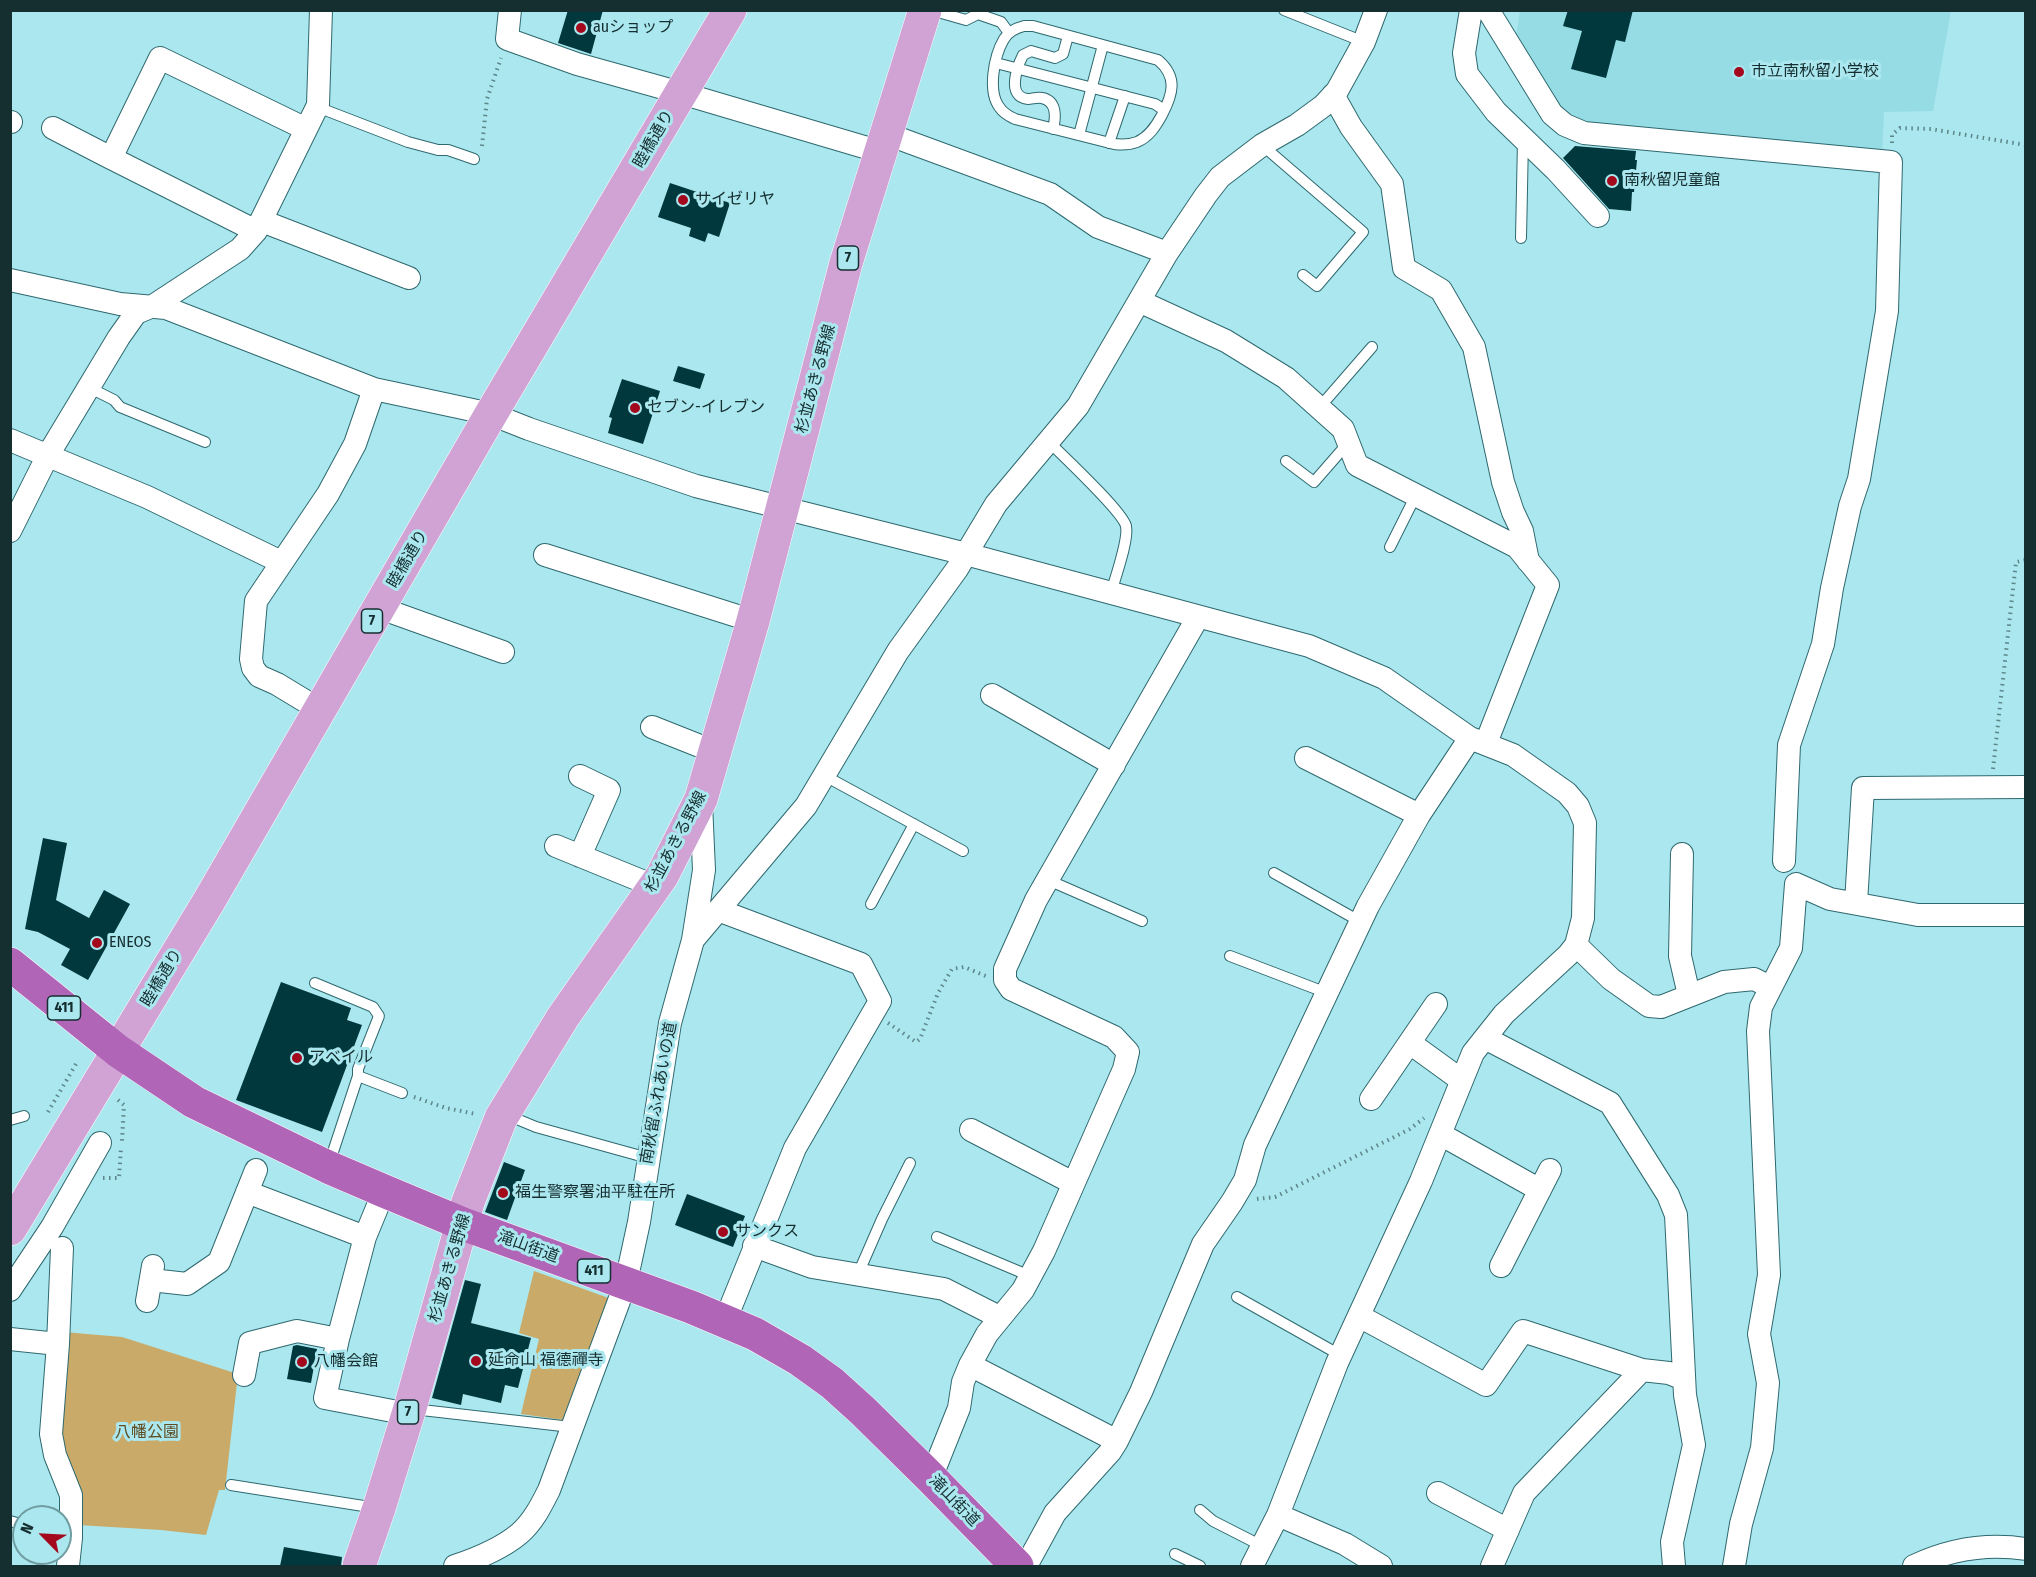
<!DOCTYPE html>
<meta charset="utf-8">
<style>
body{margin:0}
#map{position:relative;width:2036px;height:1577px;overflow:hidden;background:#abe7ee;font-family:"Fira Sans Condensed",sans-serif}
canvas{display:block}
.frame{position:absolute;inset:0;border:12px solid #152e30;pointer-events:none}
.north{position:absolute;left:12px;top:1505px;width:60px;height:60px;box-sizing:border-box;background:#abe7ee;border:2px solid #6f9da2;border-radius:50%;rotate:294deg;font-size:16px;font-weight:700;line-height:24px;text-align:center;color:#152e30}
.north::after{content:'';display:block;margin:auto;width:21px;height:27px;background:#a4081c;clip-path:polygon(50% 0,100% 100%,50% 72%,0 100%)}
</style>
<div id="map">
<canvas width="2036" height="1577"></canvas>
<div class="frame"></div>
<div class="north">N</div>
</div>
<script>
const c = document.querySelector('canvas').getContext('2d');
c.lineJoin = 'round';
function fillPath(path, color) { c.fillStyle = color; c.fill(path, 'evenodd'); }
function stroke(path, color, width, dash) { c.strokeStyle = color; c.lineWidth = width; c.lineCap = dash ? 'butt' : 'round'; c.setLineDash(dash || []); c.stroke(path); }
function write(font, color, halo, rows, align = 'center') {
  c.font = font + ' "Fira Sans Condensed","Noto Sans JP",sans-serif'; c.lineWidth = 6; c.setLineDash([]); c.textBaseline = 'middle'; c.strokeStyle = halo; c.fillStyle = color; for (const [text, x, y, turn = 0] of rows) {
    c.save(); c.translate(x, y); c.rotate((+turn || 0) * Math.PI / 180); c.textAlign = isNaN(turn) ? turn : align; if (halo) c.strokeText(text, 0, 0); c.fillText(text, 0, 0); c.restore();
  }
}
fillPath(new Path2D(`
 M 1520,11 L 1951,11 L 1933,111 L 1884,112 L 1882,156 L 1586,123 L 1571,117 L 1561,108 L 1516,36 Z`), '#96dce4');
fillPath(new Path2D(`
 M 534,1271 L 614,1300 L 570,1421 L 521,1414 L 539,1339 L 519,1333 Z
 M 64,1332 L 122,1337 L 238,1374 L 225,1490 L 219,1490 L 206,1535 L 161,1530 L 78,1525 L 58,1431 Z`), '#caaa68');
fillPath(new Path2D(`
 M 568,10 L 603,10 L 591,54 L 558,43 Z
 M 1568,10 L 1633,10 L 1625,42 L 1616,40 L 1606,78 L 1571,69 L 1582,31 L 1563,26 Z
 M 1575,146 L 1636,151 L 1635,160 L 1637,160 L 1634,192 L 1632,192 L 1631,211 L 1609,209 L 1563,158 Z
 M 670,183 L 730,203 L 719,237 L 708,233 L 705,242 L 689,236 L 691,228 L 658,217 Z
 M 678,366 L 705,374 L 700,389 L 673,381 Z
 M 622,379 L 660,391 L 643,444 L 608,433 L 612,418 L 609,417 Z
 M 43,838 L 67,843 L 56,900 L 89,918 L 104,890 L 130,904 L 88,980 L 61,965 L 70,949 L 38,932 L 25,929 Z
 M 281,982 L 351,1008 L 347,1020 L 362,1025 L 322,1132 L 236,1100 Z
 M 504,1162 L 525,1170 L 507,1220 L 485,1212 Z
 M 687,1194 L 745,1216 L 733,1247 L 675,1225 Z
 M 465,1280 L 481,1284 L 471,1323 L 531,1338 L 518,1388 L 505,1385 L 501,1403 L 463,1394 L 461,1405 L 432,1398 Z
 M 297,1345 L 317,1349 L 311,1383 L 287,1379 L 293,1346 Z
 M 284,1547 L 342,1557 L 341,1566 L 280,1566 Z`), '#00383d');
const lane = new Path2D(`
 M 931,10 L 966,20 L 978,14 L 1001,22 L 1009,33
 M 1284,10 L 1364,42
 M 1024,26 L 1033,26 L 1158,60 C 1178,77 1173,94 1162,115 C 1156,126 1149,137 1137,142 C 1129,145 1122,145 1114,144 L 1015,119 C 1009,116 1004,114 1000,108 C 987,92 994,56 1004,39 C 1009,31 1016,28 1024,26 Z
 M 996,63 L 1155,104 L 1164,110
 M 318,105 L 325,110 L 408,142 L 438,150 L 448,150 L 474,159
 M 1053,129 C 1056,117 1057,101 1042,98 C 1037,97 1032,99 1028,99 C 1006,97 1017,67 1023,55 L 1031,51 L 1055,58 L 1063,54 L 1068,36
 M 1079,135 L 1103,45
 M 1109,143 L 1125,96
 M 1262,145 L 1363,232 L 1317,286 L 1303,275
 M 1521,238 L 1523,140
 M 88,387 L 114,400 L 120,407 L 205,442
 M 1319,408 L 1372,347
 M 1048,441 C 1063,456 1122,511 1126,526 C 1129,540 1115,578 1111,593
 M 1286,461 L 1314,482 L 1348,443
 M 1390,547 L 1416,495
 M 825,776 L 963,851
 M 1274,873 L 1361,922
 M 1048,880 L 1142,921
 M 871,904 L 914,824
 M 1230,956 L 1327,993
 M 315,983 L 373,1007 L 379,1016 L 358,1069 L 358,1076 L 329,1164
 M 358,1076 L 402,1093
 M 507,1115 L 536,1127 L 648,1158
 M 10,1120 L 24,1116
 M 937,1237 L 1030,1276
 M 858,1274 L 882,1219 L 910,1163
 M 1237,1297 L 1340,1355
 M 413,1409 L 571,1427
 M 231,1485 L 376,1508
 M 1200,1510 L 1213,1521 L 1262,1546
 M 10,1521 L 24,1525
 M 1175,1554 L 1200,1566`);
const street = new Path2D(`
 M 510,10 L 507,39 L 577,64 L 681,93 L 881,152
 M 1471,10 L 1464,53 L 1467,74 L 1496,112 L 1556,170 L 1598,216
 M 1488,10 L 1552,114 L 1565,125 L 1584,133 L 1891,162 L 1887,311 L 1859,479 L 1850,506 L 1832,588 L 1823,644 L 1789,745 L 1784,861
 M 1333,95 L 1351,127 L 1392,184 L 1404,268 L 1441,290 L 1474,347 L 1503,482 L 1513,512 L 1522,531 L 1528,561
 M 10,122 L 11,122
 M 53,128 L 111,158
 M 887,134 L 1050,194 L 1098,227 L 1167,253
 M 262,221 L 409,278
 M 256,231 L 111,158 L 160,58 L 306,129
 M 10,280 L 120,304 L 166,308 L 374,389 L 491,414 L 529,429 L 696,486 L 966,554 L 1309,646 L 1384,678 L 1470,738 L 1513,755 L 1567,793 L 1578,806 L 1585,823 L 1583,918 L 1576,945 L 1568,955 L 1504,1014 L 1473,1053 L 1421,1181 L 1337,1363 L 1278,1515 L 1252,1566
 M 1139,301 L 1226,341 L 1286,378 L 1343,429 L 1357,465 L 1517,547 L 1548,585 L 1486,743
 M 10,440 L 147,497 L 281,562
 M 10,531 L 48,455 L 119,337 L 136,313 L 153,306 L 240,249 L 256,231 L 318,105 L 321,10
 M 545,555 L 753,621
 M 380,608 L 503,652
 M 992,695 L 1114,765
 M 320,710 L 277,684 L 259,676 L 253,668 L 251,659 L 256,601 L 328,494 L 355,444 L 374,389
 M 652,727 L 715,752
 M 1306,758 L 1419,815
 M 556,846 L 654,886
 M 1682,854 L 1680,956 L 1689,995
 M 580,856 L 609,790 L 580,776
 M 1856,903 L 1863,788 L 2026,787
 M 718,910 L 861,964 L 880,1001 L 795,1148 L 725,1321
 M 693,940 L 806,806 L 898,651 L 957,569 L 996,504 L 1078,406 L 1167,253 L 1206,195 L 1220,177 L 1262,145 L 1297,125 L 1323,106 L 1337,91 L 1364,42 L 1376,10
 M 1576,945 L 1611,979 L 1649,1006 L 1661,1007 L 1724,982 L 1754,979 L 1770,987
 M 1485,1038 L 1610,1103 L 1668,1195 L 1676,1215 L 1685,1395 L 1694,1445 L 1672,1542 L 1674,1566
 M 1410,1043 L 1461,1080
 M 1371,1099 L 1436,1004
 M 971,1130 L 1073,1183
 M 1440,1134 L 1540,1190
 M 384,1191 L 365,1237 L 338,1339 L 325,1398 L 408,1414
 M 247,1192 L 365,1237
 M 754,1246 L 812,1267 L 944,1289 L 999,1317
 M 1501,1266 L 1550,1170
 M 151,1280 L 187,1284 L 219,1262 L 256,1170
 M 10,1290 L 52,1227 L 100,1143
 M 147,1301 L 153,1266
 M 1359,1316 L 1486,1385 L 1523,1331 L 1642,1370 L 1669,1373 L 1684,1379
 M 10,1339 L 58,1344 L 51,1434 L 55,1455 L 71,1495 L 71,1538 L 68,1566
 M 58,1344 L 62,1248
 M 970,1365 L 1117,1441
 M 244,1375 L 250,1343 L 297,1331 L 338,1339
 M 931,1478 L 959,1408 L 963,1382 L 970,1365 L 987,1334 L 1023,1290 L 1044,1251 L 1124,1069 L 1128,1052 L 1114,1037 L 1011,989 L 1005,980 L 1005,969 L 1036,900 L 1198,617
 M 1438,1493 L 1508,1530
 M 1278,1515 L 1345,1544 L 1381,1566
 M 455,1566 C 476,1559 502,1548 519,1534 C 533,1522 541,1506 549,1490 L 626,1282 L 639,1222 L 670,1023 L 693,940 L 704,870 L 701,803
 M 1026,1566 L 1055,1513 L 1110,1452 L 1117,1441 L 1141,1392 L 1203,1244 L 1232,1202 L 1245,1180 L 1255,1145 L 1368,906 L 1419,815 L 1470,738
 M 1492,1566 L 1524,1493 L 1642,1370
 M 1734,1566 L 1741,1524 L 1762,1448 L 1768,1383 L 1759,1334 L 1769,1275 L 1758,1031 L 1761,1007 L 1791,948 L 1796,884 L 1830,899 L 1918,915 L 2026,915
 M 1914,1566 C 1950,1549 1987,1543 2026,1549`);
const primary = new Path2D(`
 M 10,1229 L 209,901 L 491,414 L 730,10
 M 359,1566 L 379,1508 L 410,1408 L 468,1202 L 501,1118 L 563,1017 L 662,876 L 701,799 L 753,621 L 846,263 L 925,10`);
const highway = new Path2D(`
 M 10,964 L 118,1051 L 194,1102 L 328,1167 L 384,1191 L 463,1224 L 691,1307 L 755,1334 L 800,1360 L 832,1383 L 863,1411 L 931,1478 L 1017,1566`);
stroke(lane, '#2e696f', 12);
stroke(street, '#2e696f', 24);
stroke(primary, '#fff', 34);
stroke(highway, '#fff', 34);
stroke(new Path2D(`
 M 1892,143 L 1892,135 L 1900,128 L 1931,129 L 2026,145
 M 482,146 L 487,99 L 501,58
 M 1993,769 L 2016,562 L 2026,560
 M 888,1023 L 916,1042 L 920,1039 L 938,993 L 952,969 L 964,967 L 986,976
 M 414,1097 L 446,1108 L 476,1114
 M 118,1100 L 124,1105 L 122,1141
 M 48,1112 L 76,1064 L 78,1066
 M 103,1178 L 119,1178 L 121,1148
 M 1257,1199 L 1275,1197 L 1410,1129 L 1424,1118`), '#5c868a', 4, [1.5, 4.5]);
stroke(lane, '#fff', 10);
stroke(street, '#fff', 22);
stroke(primary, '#d0a3d4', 33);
stroke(highway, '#b165b7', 33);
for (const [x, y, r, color] of [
 [581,28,6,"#a4081c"],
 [1739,72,6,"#a4081c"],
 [1612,181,6,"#a4081c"],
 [683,200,6,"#a4081c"],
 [635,408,6,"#a4081c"],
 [97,943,6,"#a4081c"],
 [297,1058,6,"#a4081c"],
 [503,1193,6,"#a4081c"],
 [723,1232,6,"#a4081c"],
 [476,1361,6,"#a4081c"],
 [302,1362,6,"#a4081c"]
]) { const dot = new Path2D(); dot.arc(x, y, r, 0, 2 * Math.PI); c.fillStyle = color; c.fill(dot); stroke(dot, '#abe7ee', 2); }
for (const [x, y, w] of [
 [848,258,21],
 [372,621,21],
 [64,1008,33],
 [594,1271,33],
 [408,1412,21]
]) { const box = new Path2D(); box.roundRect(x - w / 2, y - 12, w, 24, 4.5); c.fillStyle = '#abe7ee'; c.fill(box); stroke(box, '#152e30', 1.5); }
write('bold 15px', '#152e30', null, [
 ["7",848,258],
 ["7",372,621],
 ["411",64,1008],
 ["411",594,1271],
 ["7",408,1412]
]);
write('16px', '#152e30', '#abe7ee', [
 ["auショップ",593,28],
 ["市立南秋留小学校",1751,72],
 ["南秋留児童館",1624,181],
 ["サイゼリヤ",695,200],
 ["セブン-イレブン",647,408],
 ["ENEOS",109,943],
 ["アベイル",309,1058],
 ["福生警察署油平駐在所",515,1193],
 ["サンクス",735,1232],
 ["延命山 福德禪寺",488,1361],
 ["八幡会館",314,1362]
], 'left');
write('16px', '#152e30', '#abe7ee', [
 ["睦橋通り",654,139,-60],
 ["杉並あきる野線",816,379,-75],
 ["睦橋通り",408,559,-60],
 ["杉並あきる野線",676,842,-62],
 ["睦橋通り",162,978,-59],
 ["南秋留ふれあいの道",659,1093,-80],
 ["滝山街道",528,1247,20],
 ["杉並あきる野線",450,1268,-74],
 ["滝山街道",954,1501,46]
]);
write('16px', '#604c21', '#abe7ee', [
 ["八幡公園",147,1433]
]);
</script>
